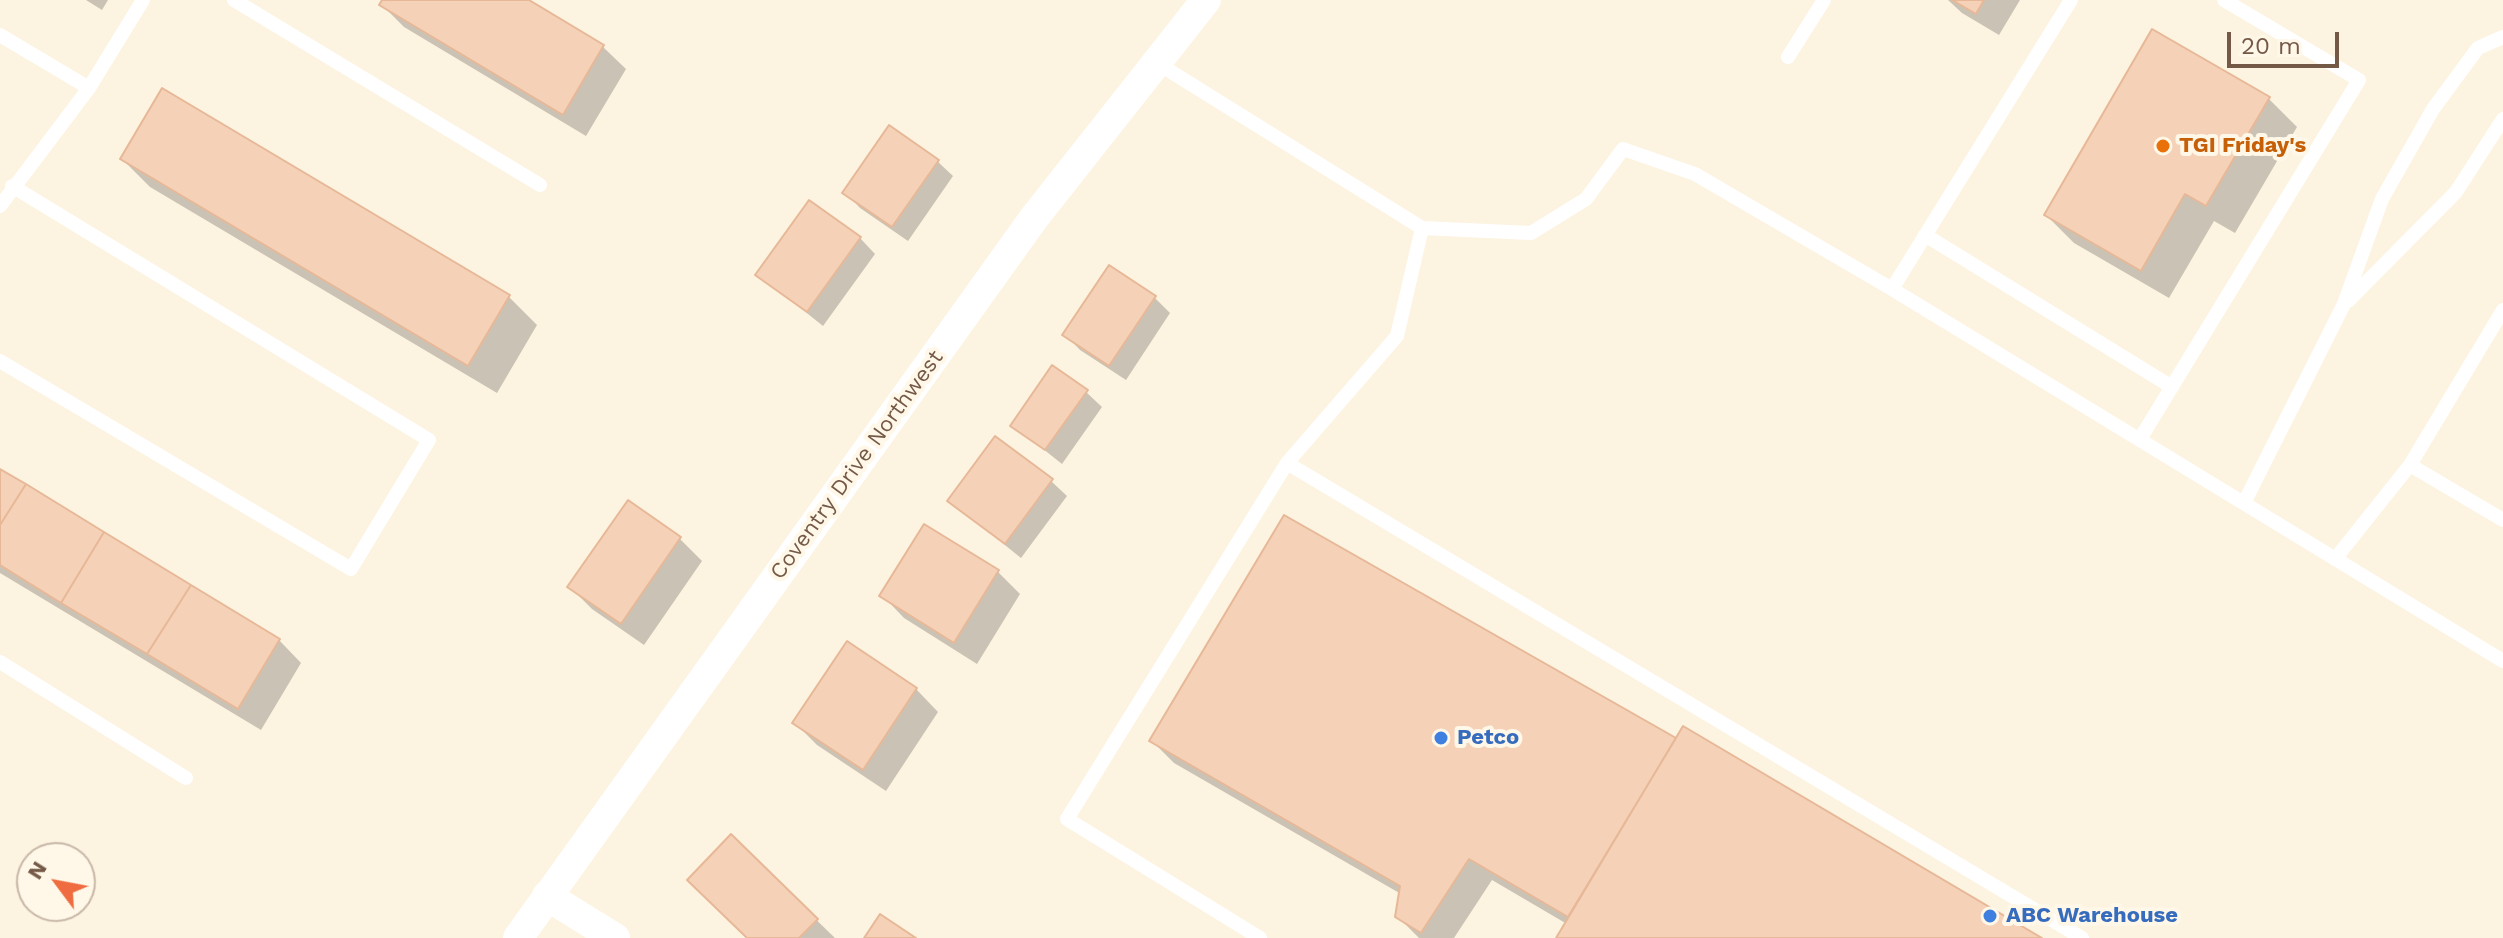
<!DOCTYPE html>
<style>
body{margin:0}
#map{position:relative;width:2503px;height:938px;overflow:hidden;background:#fdf3e1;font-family:"Work Sans",sans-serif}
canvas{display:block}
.north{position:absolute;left:16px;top:842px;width:80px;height:80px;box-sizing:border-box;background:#fff7e8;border:2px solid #c8b8a8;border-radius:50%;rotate:302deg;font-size:22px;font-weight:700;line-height:32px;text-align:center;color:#755947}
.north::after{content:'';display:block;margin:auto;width:28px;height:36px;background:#ee6c3f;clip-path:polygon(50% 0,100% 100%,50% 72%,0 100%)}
.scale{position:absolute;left:2227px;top:32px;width:112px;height:36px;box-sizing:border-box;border:4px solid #755947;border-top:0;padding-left:10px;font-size:24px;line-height:28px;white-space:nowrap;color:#755947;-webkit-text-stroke:6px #fff7e8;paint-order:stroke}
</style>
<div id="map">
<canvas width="2503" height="938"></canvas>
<div class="north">N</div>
<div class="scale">20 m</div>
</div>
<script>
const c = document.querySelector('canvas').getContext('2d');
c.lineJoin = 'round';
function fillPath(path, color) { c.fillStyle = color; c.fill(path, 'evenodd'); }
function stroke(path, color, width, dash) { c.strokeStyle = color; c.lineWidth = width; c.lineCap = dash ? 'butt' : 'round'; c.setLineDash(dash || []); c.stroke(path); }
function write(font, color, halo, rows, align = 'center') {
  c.font = font + ' "Work Sans",sans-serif'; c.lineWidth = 8; c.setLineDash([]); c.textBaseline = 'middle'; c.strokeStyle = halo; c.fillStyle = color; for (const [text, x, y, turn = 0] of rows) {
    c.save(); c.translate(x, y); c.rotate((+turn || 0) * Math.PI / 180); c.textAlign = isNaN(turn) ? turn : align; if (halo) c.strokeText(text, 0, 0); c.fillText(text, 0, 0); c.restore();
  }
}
fillPath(new Path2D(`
 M 86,0 L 108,0 L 102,10 Z
 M 384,0 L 525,0 L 603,47 L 626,69 L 586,136 L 404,27 L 382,5 Z
 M 1948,0 L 2020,0 L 1999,35 L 1962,13 Z
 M 2269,99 L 2297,127 L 2235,233 L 2214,221 L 2169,298 L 2074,243 L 2046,215 Z
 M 122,159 L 509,297 L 537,325 L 497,393 L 150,187 Z
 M 937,161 L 953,176 L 908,241 L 860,208 L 845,192 Z
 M 860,238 L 875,254 L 823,326 L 758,274 Z
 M 1155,298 L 1170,313 L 1126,380 L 1080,350 L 1065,334 Z
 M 1086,392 L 1102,407 L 1062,464 L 1013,425 Z
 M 0,471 L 279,640 L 301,663 L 261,730 L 0,573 Z
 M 1051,481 L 1067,496 L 1021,558 L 950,501 Z
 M 628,503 L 680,539 L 702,561 L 644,645 L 592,609 L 570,587 Z
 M 925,526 L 998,572 L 1020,594 L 977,664 L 904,618 L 882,595 Z
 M 916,689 L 938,712 L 886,791 L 817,745 L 795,723 Z
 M 1152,741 L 1677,741 L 2038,938 L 1558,938 L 1567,924 L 1492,880 L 1454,938 L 1419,938 L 1398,917 L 1401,894 L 1174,763 Z
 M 731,837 L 835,938 L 749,938 Z`), '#0003');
const building = new Path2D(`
 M 382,0 L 529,0 L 604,45 L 563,115 L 379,5 Z
 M 1952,0 L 1984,0 L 1976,14 Z
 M 2152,29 L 2270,97 L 2206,206 L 2185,194 L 2141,271 L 2044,215 Z
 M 162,88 L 510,295 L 468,366 L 120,159 Z
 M 889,125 L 939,160 L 892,227 L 842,193 Z
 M 809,200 L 861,237 L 807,312 L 755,275 Z
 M 1109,265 L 1156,296 L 1109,366 L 1062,335 Z
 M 1052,365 L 1088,390 L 1045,450 L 1010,426 Z
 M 995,436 L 1053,479 L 1005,544 L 947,501 Z
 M 0,469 L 26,484 L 0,525 Z
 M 26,484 L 104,532 L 61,603 L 0,565 L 0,525 Z
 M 628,500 L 681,537 L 621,624 L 567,587 Z
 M 1284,515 L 1676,738 L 1568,917 L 1469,859 L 1421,933 L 1395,917 L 1400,886 L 1149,741 Z
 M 924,524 L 999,570 L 954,643 L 879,596 Z
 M 104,532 L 191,585 L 147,654 L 61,603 Z
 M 191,585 L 280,639 L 238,709 L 147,654 Z
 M 847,641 L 917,688 L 863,770 L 792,723 Z
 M 1683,726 L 2042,938 L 1556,938 Z
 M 731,834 L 818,919 L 799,938 L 747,938 L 687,880 Z
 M 880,914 L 916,938 L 864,938 Z`);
fillPath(building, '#f4d1b7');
stroke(building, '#e7b897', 2);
stroke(new Path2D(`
 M 234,0 L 540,185
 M 0,35 L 89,88
 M 1788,57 L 1824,0
 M 1157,63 L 1422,228 L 1531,233 L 1586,199 L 1623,149 L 1695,174 L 1892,289 L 2071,0
 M 0,206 L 89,88 L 143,0
 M 1925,235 L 2172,387
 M 1892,289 L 2503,661
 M 2348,301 L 2456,192 L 2503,119
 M 2503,310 L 2410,465 L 2503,520
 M 0,361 L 351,569 L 429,440 L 12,186
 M 2140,439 L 2359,80 L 2224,0
 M 1287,463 L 2082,938
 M 2244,503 L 2344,304 L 2382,199 L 2433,109 L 2478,48 L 2503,37
 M 2335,559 L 2410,465
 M 0,662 L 186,778
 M 1260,938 L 1067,819 L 1287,463 L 1397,336 L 1422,228`), '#fff', 14);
stroke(new Path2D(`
 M 547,896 L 615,938
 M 518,938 L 1034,218 L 1206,0`), '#fff', 30);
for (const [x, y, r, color] of [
 [2163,146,8,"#e8710a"],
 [1441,738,8,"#3f7fe0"],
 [1990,916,8,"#3f7fe0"]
]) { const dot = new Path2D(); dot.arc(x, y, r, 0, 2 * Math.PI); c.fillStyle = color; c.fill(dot); stroke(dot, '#fff7e8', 3); }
write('bold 22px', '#c56008', '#fff7e8', [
 ["TGI Friday's",2179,146]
], 'left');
write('22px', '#755947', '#fff7e8', [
 ["Coventry Drive Northwest",857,465,-54]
]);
write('bold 22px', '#366cbe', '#fff7e8', [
 ["Petco",1457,738],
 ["ABC Warehouse",2006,916]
], 'left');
</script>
